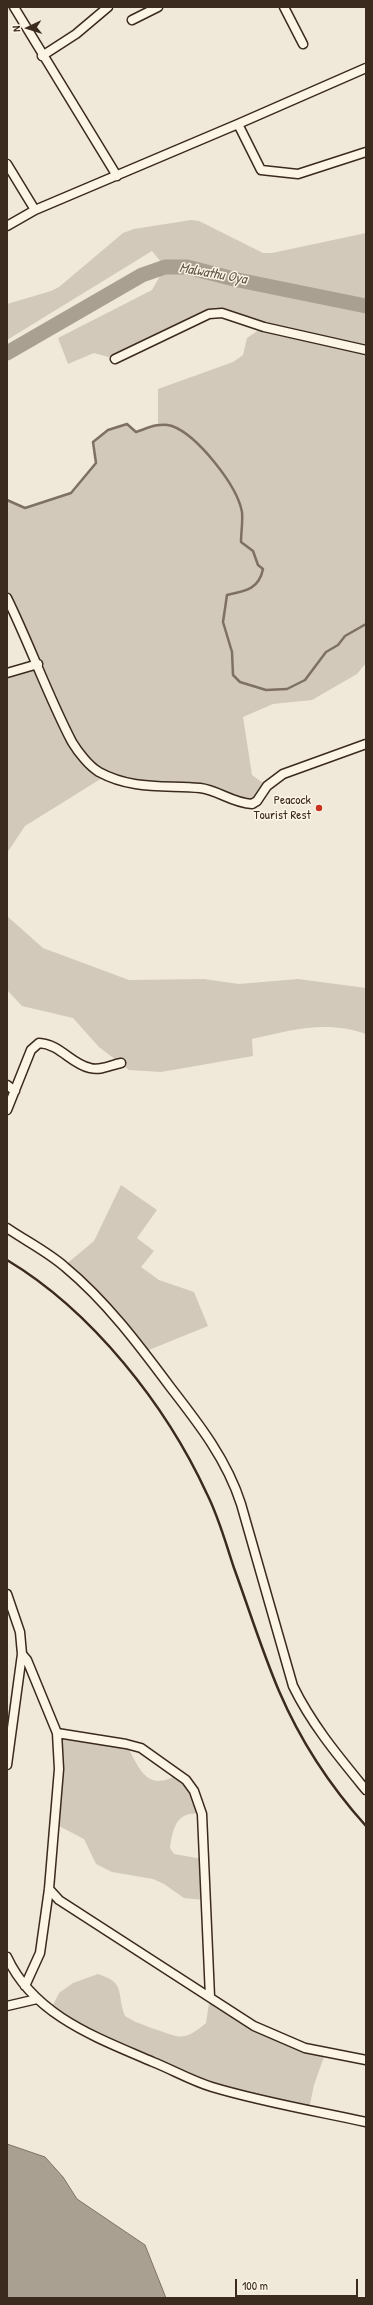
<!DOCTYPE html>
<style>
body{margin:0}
#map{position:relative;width:373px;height:2305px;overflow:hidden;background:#f0e9d9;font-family:"Patrick Hand",sans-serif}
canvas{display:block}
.frame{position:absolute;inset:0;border:8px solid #3b2a1e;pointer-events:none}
.north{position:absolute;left:8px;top:8px;width:40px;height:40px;-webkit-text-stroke:3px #fcf5e5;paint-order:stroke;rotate:266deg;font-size:11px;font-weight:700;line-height:16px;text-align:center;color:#3b2a1e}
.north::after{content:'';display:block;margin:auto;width:14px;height:18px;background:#3b2a1e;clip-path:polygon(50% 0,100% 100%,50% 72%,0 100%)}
.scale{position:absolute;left:235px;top:2279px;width:123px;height:18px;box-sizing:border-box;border:2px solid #3b2a1e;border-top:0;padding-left:5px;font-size:12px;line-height:14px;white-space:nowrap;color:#3b2a1e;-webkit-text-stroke:3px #fcf5e5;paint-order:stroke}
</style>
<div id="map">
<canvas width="373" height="2305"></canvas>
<div class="frame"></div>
<div class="north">N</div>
<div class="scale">100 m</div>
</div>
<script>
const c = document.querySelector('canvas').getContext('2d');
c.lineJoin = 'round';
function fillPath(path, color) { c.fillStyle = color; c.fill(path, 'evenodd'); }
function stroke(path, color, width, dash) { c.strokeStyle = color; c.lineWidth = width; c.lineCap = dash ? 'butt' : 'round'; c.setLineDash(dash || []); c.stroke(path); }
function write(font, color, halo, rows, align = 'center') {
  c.font = font + ' "Patrick Hand",sans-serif'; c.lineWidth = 3; c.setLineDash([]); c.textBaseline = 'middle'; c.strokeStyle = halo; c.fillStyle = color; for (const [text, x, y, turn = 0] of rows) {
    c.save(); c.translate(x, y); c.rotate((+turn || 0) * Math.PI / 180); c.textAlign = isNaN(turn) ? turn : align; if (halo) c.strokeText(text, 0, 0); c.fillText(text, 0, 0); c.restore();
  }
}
fillPath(new Path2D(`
 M 191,220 L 199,221 L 263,253 L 272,253 L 366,233 L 366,663 L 357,674 L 312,700 L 273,704 L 243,717 L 252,775 L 267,786 L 252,804 L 221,795 L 107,775 L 25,826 L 7,853 L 7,673 L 37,665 L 7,598 L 7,500 L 25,508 L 71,493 L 96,463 L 93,442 L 108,430 L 127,424 L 136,432 L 158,425 L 158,389 L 233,362 L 243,355 L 247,338 L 263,327 L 209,314 L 115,359 L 94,353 L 68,364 L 58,338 L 152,290 L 165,267 L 152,251 L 7,340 L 7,304 L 51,291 L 59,287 L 123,233 L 134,229 Z
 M 7,916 L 43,948 L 129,980 L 204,979 L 239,984 L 298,979 L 366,988 L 366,1034 C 326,1020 292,1030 252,1039 L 253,1056 L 161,1072 L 129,1070 L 99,1047 L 73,1018 L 22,1006 L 7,990 Z
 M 121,1185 L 157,1210 L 137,1238 L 154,1251 L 141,1267 L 159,1280 L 194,1292 L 208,1326 L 144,1352 L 64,1266 L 94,1241 Z
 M 57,1733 L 126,1744 C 140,1769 146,1793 179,1774 L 186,1780 L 202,1814 C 177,1810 173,1827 170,1848 L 174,1854 L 203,1859 L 204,1900 L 184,1898 L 164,1884 L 153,1879 L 112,1872 L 96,1864 L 84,1839 L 55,1824 Z
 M 98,1974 C 127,1983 116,1994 125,2016 C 134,2022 142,2024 151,2028 C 178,2036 182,2044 206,2023 L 210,1997 L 254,2026 L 325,2054 L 314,2085 L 309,2109 L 211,2087 L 146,2058 L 50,2011 L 59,1993 L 73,1983 Z`), '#d2c9ba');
const water = new Path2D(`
 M 7,2144 L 45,2157 L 63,2177 L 77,2199 L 145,2245 L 166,2298 L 7,2298 Z`);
fillPath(water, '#aaa091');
stroke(water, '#7e7163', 1);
stroke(new Path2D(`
 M 7,500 L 25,508 L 71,493 L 96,463 L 93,442 L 108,430 L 127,424 L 136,432 C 148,428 159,422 172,426 C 197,435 237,485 242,512 C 243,521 241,533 241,542 L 253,551 L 258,565 L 263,569 C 259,589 246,591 227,595 L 223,622 L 232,652 L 233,675 L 240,682 L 266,690 L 287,689 L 305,680 L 326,652 L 338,645 L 345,636 L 366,624`), '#7e7163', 2.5);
stroke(new Path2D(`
 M 7,353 L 142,275 L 165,267 L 187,267 L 238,280 L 366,306`), '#aaa091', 15);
const minor = new Path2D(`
 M 14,7 L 117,176
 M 284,7 L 303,44
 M 132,20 L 158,7
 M 42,56 L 76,34 L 108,7
 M 238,124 L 261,170 L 298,174 L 366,152
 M 7,164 L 35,210
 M 7,226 L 35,210 L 238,124 L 366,68
 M 115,359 L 209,314 L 222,313 L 264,327 L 366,350
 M 7,598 C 30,645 48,696 72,742 C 78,752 89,766 99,772 C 132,790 164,785 200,788 C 218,790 232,803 252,804 L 257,801 L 267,786 L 283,774 L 366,744
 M 7,673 L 38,664
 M 7,1085 L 15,1091
 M 7,1110 L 31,1050 L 39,1043 C 60,1044 71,1064 90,1068 C 101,1071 110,1065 121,1063
 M 7,1228 C 26,1241 48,1252 65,1267 C 106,1301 139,1345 171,1388 C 199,1424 227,1460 241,1504 L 293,1686 C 312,1725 339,1757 366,1790
 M 7,1594 L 20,1632 L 22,1654 L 7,1765
 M 22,1654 L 27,1660 L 57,1733 L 59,1769 L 49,1889 L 40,1953 L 25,1986
 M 57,1733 L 126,1744 L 141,1748 L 186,1780 L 194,1791 L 202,1814 L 210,1997
 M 49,1889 L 59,1900 L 254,2026 L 305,2048 L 366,2060
 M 7,1957 C 34,2016 98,2038 153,2062 C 173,2070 192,2081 212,2087 C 262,2102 315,2111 366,2122
 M 7,2006 L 37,1999`);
stroke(minor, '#3b2a1e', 11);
stroke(minor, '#fcf5e5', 8);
stroke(new Path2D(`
 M 7,1260 C 92,1311 166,1405 207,1494 C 219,1518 226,1544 234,1568 C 249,1609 262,1651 279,1691 C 300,1740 330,1786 366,1826`), '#3b2a1e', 2.5);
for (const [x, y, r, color] of [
 [319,808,4,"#c8321e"]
]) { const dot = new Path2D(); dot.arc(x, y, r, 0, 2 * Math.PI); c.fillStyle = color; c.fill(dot); stroke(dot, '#fcf5e5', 1.5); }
write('13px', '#3b2a1e', '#fcf5e5', [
 ["Peacock",311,801],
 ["Tourist Rest",311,816]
], 'right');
write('italic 14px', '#625346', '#fcf5e5', [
 ["Malwathu Oya",213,274,10]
]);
</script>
